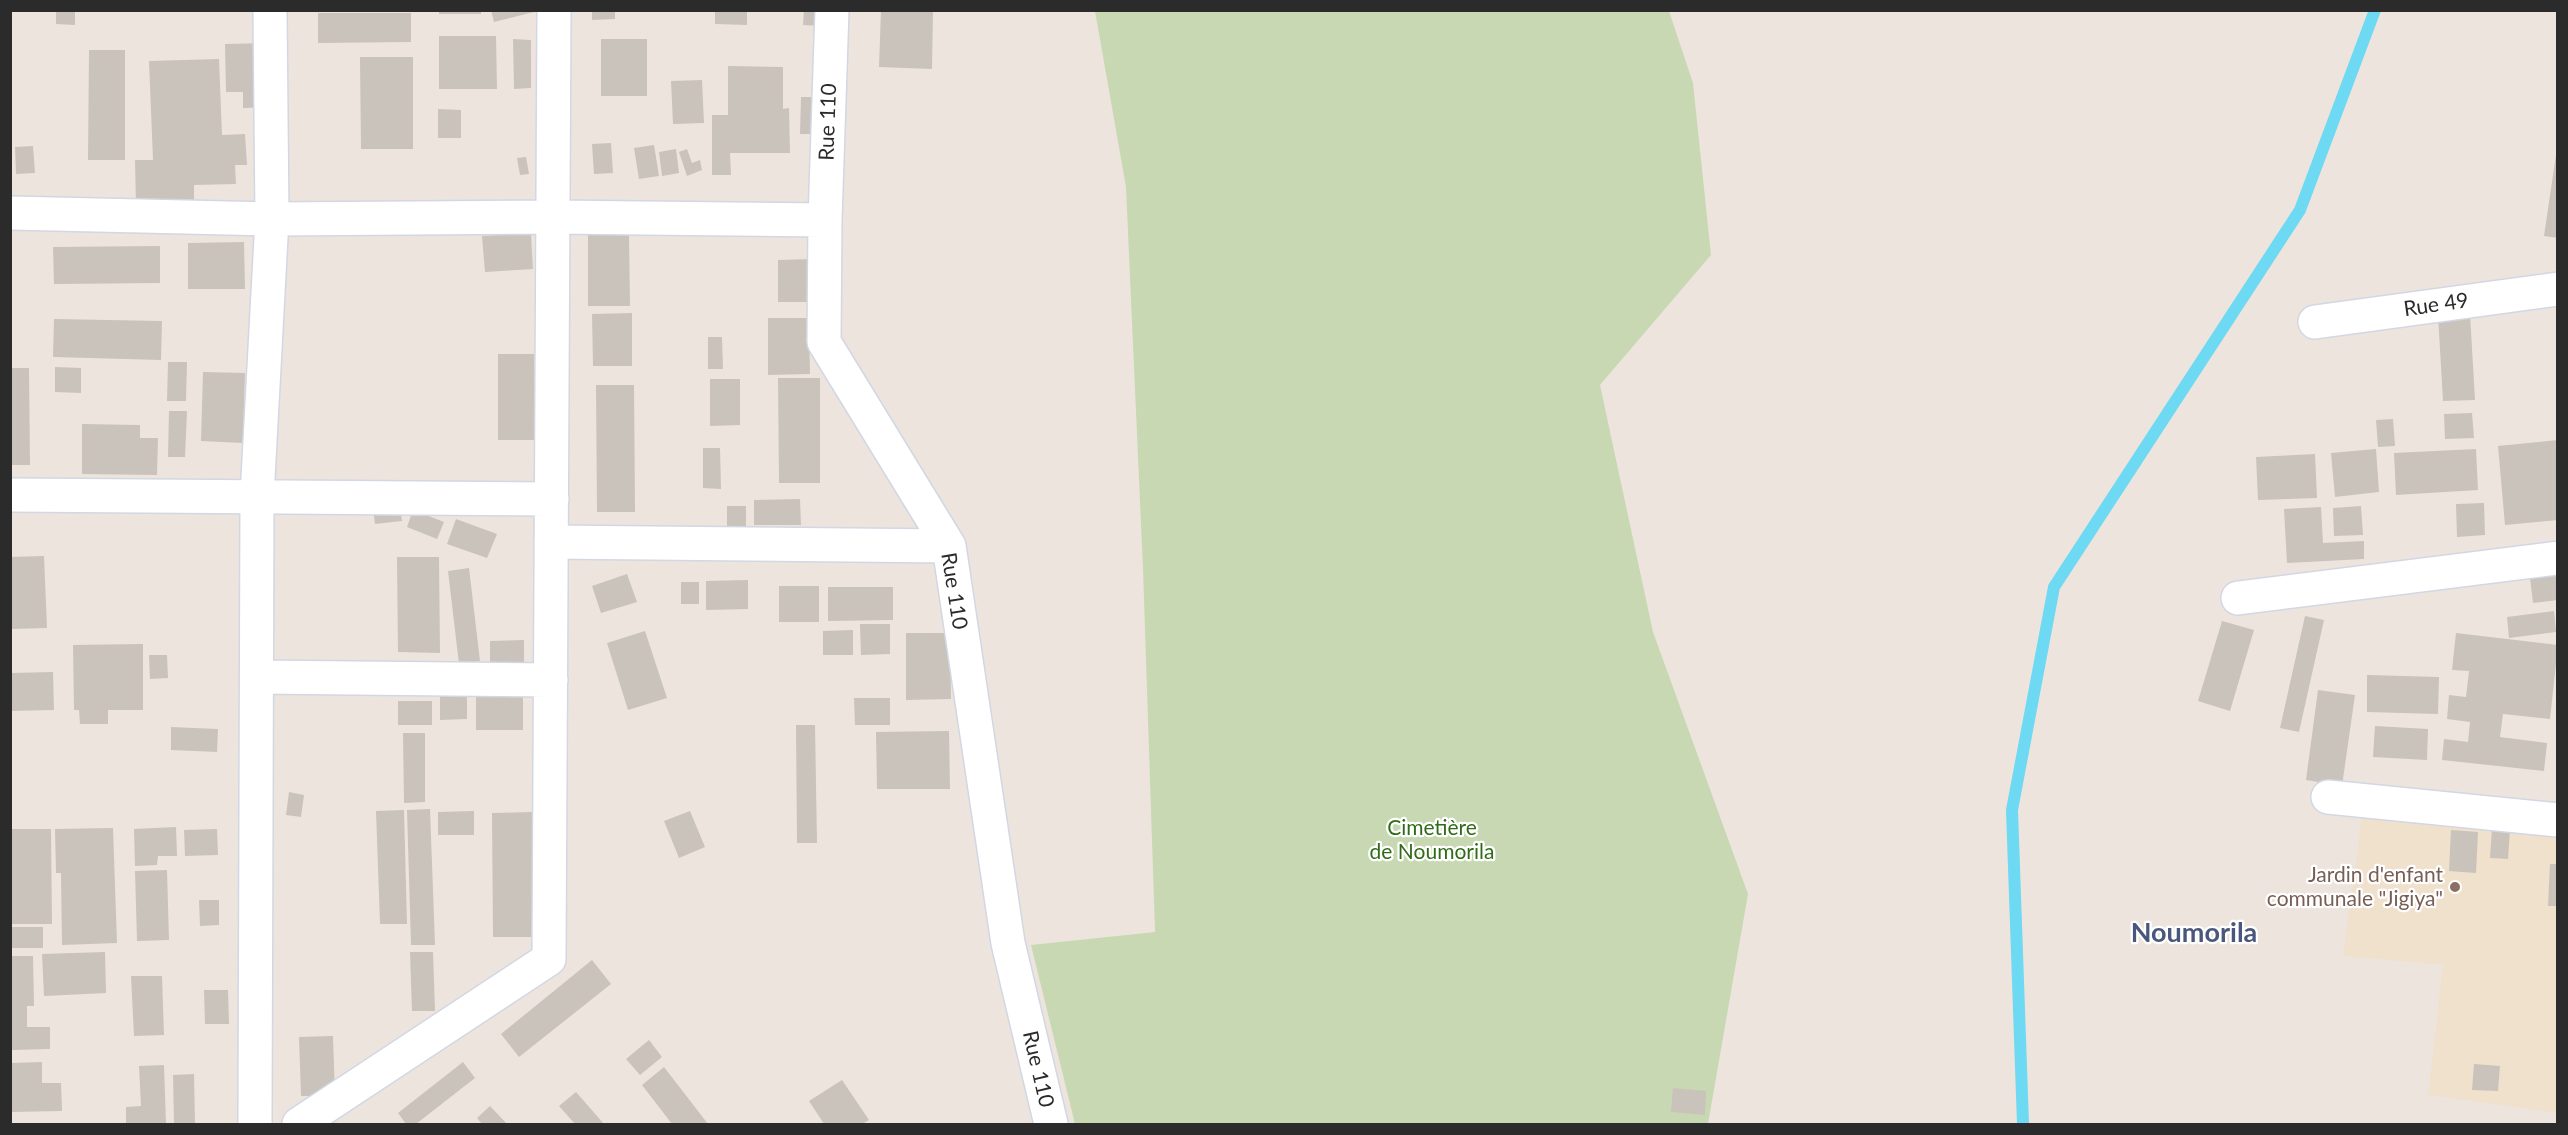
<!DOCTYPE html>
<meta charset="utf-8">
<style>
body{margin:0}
#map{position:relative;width:2568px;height:1135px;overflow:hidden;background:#ede5dd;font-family:Lato,sans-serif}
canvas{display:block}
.frame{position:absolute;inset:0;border:12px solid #2b2b2b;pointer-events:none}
</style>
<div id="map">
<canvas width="2568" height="1135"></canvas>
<div class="frame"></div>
</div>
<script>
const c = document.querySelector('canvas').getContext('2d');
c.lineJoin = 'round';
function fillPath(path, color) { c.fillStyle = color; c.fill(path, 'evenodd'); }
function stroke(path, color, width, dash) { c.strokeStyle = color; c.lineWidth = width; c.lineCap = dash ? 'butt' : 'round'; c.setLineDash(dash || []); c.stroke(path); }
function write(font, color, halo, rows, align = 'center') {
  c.font = font + ' Lato,sans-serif'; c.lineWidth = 4.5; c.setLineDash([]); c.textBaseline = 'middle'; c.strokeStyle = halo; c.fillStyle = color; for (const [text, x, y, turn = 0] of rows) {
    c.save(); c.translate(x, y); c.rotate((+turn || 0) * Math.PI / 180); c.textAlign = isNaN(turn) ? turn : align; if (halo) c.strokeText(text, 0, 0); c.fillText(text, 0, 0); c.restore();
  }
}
fillPath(new Path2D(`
 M 2366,786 L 2557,817 L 2557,1113 L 2428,1095 L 2443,965 L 2343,956 Z`), '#efe1cc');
fillPath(new Path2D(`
 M 1095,11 L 1669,11 L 1693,83 L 1711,255 L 1600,385 L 1653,632 L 1748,894 L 1708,1124 L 1075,1124 L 1031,945 L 1155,932 L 1143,569 L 1126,187 Z`), '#c8d8b3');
stroke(new Path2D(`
 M 2023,1124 L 2012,810 L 2054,587 L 2300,210 L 2375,10`), '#6dd9f2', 12);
fillPath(new Path2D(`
 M 56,10 L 75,10 L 75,25 L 56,24 Z
 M 439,10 L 481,10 L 481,14 L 439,14 Z
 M 491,10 L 537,10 L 538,11 L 494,22 Z
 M 592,10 L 615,10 L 615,19 L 592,20 Z
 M 715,10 L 747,10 L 747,25 L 715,24 Z
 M 804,10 L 824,10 L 823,26 L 803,25 Z
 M 881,10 L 933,10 L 932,69 L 879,67 Z
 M 318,13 L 411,13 L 411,42 L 318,43 Z
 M 439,36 L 496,36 L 497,89 L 439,89 Z
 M 513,39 L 531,40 L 531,88 L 514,89 Z
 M 601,39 L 647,39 L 647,96 L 601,96 Z
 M 269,43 L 271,107 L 243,108 L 243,92 L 226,92 L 225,44 Z
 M 89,50 L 125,50 L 125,160 L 88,160 Z
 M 360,57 L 413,57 L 413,149 L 361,149 Z
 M 219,59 L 222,135 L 245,134 L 247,165 L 235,165 L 236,184 L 194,185 L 194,204 L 136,206 L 135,160 L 153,160 L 149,61 Z
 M 728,66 L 783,67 L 783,109 L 789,108 L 790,153 L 730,153 L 731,175 L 712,175 L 712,115 L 728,115 Z
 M 702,80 L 704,123 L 673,124 L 671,81 Z
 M 801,97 L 821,97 L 821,134 L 800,134 Z
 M 438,109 L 461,110 L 461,138 L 438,138 Z
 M 611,143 L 613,173 L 594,174 L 592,144 Z
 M 654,145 L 659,176 L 639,179 L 634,148 Z
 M 33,146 L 35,173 L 16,174 L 15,147 Z
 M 676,149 L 679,173 L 662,176 L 659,152 Z
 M 687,149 L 692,163 L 700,160 L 702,170 L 687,176 L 679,152 Z
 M 2556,155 L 2558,155 L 2558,238 L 2544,236 Z
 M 526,157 L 529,174 L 520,175 L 517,158 Z
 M 531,233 L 533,269 L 485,272 L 482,236 Z
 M 588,234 L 629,234 L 630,306 L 588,306 Z
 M 244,242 L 245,289 L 188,289 L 188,243 Z
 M 160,246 L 160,283 L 54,284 L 53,247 Z
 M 813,259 L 814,302 L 778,302 L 778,260 Z
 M 632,313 L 632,366 L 593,366 L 592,314 Z
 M 2470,314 L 2475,400 L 2443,401 L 2438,315 Z
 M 768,318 L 809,318 L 810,374 L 768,375 Z
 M 54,319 L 162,321 L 161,360 L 53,357 Z
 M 708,337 L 722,337 L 723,369 L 708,369 Z
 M 498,354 L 534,354 L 534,440 L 498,440 Z
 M 168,362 L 187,362 L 186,401 L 167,401 Z
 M 55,367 L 81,368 L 81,393 L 55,392 Z
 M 10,368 L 29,368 L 30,465 L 10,465 Z
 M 203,372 L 245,373 L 243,443 L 201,441 Z
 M 778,378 L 820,378 L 820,483 L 779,483 Z
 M 710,379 L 740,379 L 740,425 L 710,426 Z
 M 596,385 L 634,385 L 635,512 L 597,512 Z
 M 169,411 L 187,411 L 185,457 L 168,457 Z
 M 2472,413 L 2474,438 L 2445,439 L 2444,414 Z
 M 2393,419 L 2395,446 L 2378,447 L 2376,420 Z
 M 82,424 L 140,425 L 140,438 L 158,438 L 157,475 L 82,474 Z
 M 2558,440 L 2558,520 L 2505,525 L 2498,446 Z
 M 703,448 L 720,448 L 721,489 L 703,488 Z
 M 2376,449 L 2379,492 L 2335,497 L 2331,453 Z
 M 2476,449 L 2478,490 L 2396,495 L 2394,453 Z
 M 2315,454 L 2317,498 L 2258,500 L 2256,457 Z
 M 800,499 L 801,525 L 754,525 L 754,500 Z
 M 2484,503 L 2485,535 L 2457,537 L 2456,504 Z
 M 400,506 L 402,521 L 375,524 L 373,509 Z
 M 727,506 L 746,506 L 746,528 L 727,528 Z
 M 2361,506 L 2363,535 L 2334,536 L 2333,508 Z
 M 2321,507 L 2323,543 L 2364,541 L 2364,559 L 2287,563 L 2284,509 Z
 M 413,510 L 444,522 L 437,539 L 407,527 Z
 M 456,519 L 497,534 L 487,558 L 447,544 Z
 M 44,556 L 47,628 L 10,629 L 10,557 Z
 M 397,557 L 439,557 L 440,653 L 398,652 Z
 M 469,568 L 480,661 L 459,664 L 448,571 Z
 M 627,574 L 637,602 L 601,613 L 592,586 Z
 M 2558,575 L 2558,600 L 2533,603 L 2530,578 Z
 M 748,580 L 748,609 L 706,610 L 706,581 Z
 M 681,582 L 699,582 L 699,604 L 681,604 Z
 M 779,586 L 819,586 L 819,622 L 779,622 Z
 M 828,587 L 893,587 L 893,620 L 828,621 Z
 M 2554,611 L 2556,632 L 2509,638 L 2507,617 Z
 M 2305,616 L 2324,620 L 2299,732 L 2280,728 Z
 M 2222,621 L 2254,630 L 2230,711 L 2198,701 Z
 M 860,624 L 890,624 L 890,654 L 861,655 Z
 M 853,630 L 853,655 L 823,655 L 823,631 Z
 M 645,631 L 667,698 L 628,710 L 607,643 Z
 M 906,633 L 950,633 L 951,699 L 906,700 Z
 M 2456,633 L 2558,645 L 2550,719 L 2503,714 L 2500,737 L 2547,743 L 2544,771 L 2442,760 L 2444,739 L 2468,742 L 2470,722 L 2447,719 L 2449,695 L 2466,697 L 2469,671 L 2452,670 Z
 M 524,640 L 524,664 L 490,664 L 490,641 Z
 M 143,644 L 143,710 L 108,710 L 108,724 L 80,724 L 79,710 L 74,710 L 73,645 Z
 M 149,655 L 167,655 L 168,678 L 150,679 Z
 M 53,672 L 54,710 L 10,711 L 10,673 Z
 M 2367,675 L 2439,677 L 2438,714 L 2367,712 Z
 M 2318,690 L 2355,695 L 2342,786 L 2306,780 Z
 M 440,694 L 467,694 L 467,719 L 440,720 Z
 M 476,696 L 523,696 L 523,730 L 476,730 Z
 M 854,698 L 890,698 L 890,725 L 855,725 Z
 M 398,701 L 432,701 L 432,725 L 398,725 Z
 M 796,725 L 815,725 L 817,843 L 797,843 Z
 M 2375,726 L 2428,729 L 2427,760 L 2373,757 Z
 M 171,727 L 218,729 L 217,752 L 171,750 Z
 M 949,731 L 950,789 L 877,789 L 876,732 Z
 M 403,733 L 425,733 L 425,802 L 404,803 Z
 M 289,792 L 304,795 L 301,817 L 286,815 Z
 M 430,809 L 435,945 L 411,945 L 407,810 Z
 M 404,810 L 407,924 L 380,924 L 376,811 Z
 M 474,811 L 474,835 L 438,835 L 438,812 Z
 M 690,811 L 705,847 L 679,858 L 664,821 Z
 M 534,812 L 536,937 L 493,937 L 492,813 Z
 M 176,827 L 177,856 L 158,856 L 157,865 L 135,866 L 134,829 Z
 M 113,828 L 117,943 L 62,945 L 61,873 L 56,873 L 55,829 Z
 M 2492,828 L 2510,830 L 2508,859 L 2490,858 Z
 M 10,829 L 51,829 L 52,924 L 10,924 Z
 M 217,829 L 218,855 L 185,856 L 184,830 Z
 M 2451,830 L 2478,832 L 2476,873 L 2449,871 Z
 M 2550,864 L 2558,864 L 2558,906 L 2548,906 Z
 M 167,870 L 169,940 L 137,941 L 135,871 Z
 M 199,900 L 219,900 L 219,925 L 200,926 Z
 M 10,927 L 43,927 L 43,948 L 10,948 Z
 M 105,952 L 106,993 L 44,996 L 42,954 Z
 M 410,952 L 433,952 L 435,1011 L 412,1011 Z
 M 10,956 L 33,956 L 34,1006 L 27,1006 L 27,1027 L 50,1027 L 50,1049 L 11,1050 Z
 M 592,960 L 611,984 L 519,1057 L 501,1034 Z
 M 131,976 L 162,976 L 164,1035 L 134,1036 Z
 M 204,990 L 228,990 L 229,1024 L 205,1024 Z
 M 333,1036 L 335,1096 L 301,1096 L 299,1037 Z
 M 649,1040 L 662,1057 L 640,1075 L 626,1059 Z
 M 42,1062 L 42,1083 L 61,1083 L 62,1111 L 12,1112 L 11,1063 Z
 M 463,1062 L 475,1078 L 416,1124 L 406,1124 L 398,1113 Z
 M 2474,1064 L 2500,1066 L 2498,1091 L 2472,1090 Z
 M 164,1065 L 166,1124 L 126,1124 L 126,1107 L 141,1106 L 139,1066 Z
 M 664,1067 L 708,1124 L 672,1124 L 642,1085 Z
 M 194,1074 L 195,1124 L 174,1124 L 173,1075 Z
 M 842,1080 L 869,1120 L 862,1124 L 824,1124 L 809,1101 Z
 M 1673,1088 L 1706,1091 L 1705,1115 L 1671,1112 Z
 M 576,1092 L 604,1124 L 575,1124 L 559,1106 Z
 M 490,1106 L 507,1124 L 482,1124 L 477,1118 Z`), '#c9c3bb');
const minor = new Path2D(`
 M 832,10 L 825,220 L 824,342 L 949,546 L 1008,943 L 1051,1124
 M 10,213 L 272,219 L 553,217 L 825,220
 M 2315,322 L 2558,289
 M 10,495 L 552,499
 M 551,542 L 949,546
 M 2238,598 L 2558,558
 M 257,677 L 551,680
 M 2328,797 L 2558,820
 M 255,1124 L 257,497 L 272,219 L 270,10
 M 299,1124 L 549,959 L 554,10`);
stroke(minor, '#d2d7e4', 36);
stroke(minor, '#fff', 33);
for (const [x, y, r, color] of [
 [2455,887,6,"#8d6e63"]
]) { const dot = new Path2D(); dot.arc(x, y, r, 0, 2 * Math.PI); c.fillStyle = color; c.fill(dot); stroke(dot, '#fff', 2); }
write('21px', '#2b2b2b', '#fff', [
 ["Rue 110",828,122,-88],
 ["Rue 49",2436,305,-8],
 ["Rue 110",954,591,81],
 ["Rue 110",1038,1069,77]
]);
write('21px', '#306b18', '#fff', [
 ["Cimetière",1432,828],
 ["de Noumorila",1432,852]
]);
write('21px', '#785e54', '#fff', [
 ["Jardin d'enfant",2443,875],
 ["communale \"Jigiya\"",2443,899]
], 'right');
write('bold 27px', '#4a577d', '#fff', [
 ["Noumorila",2194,933]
]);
</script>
